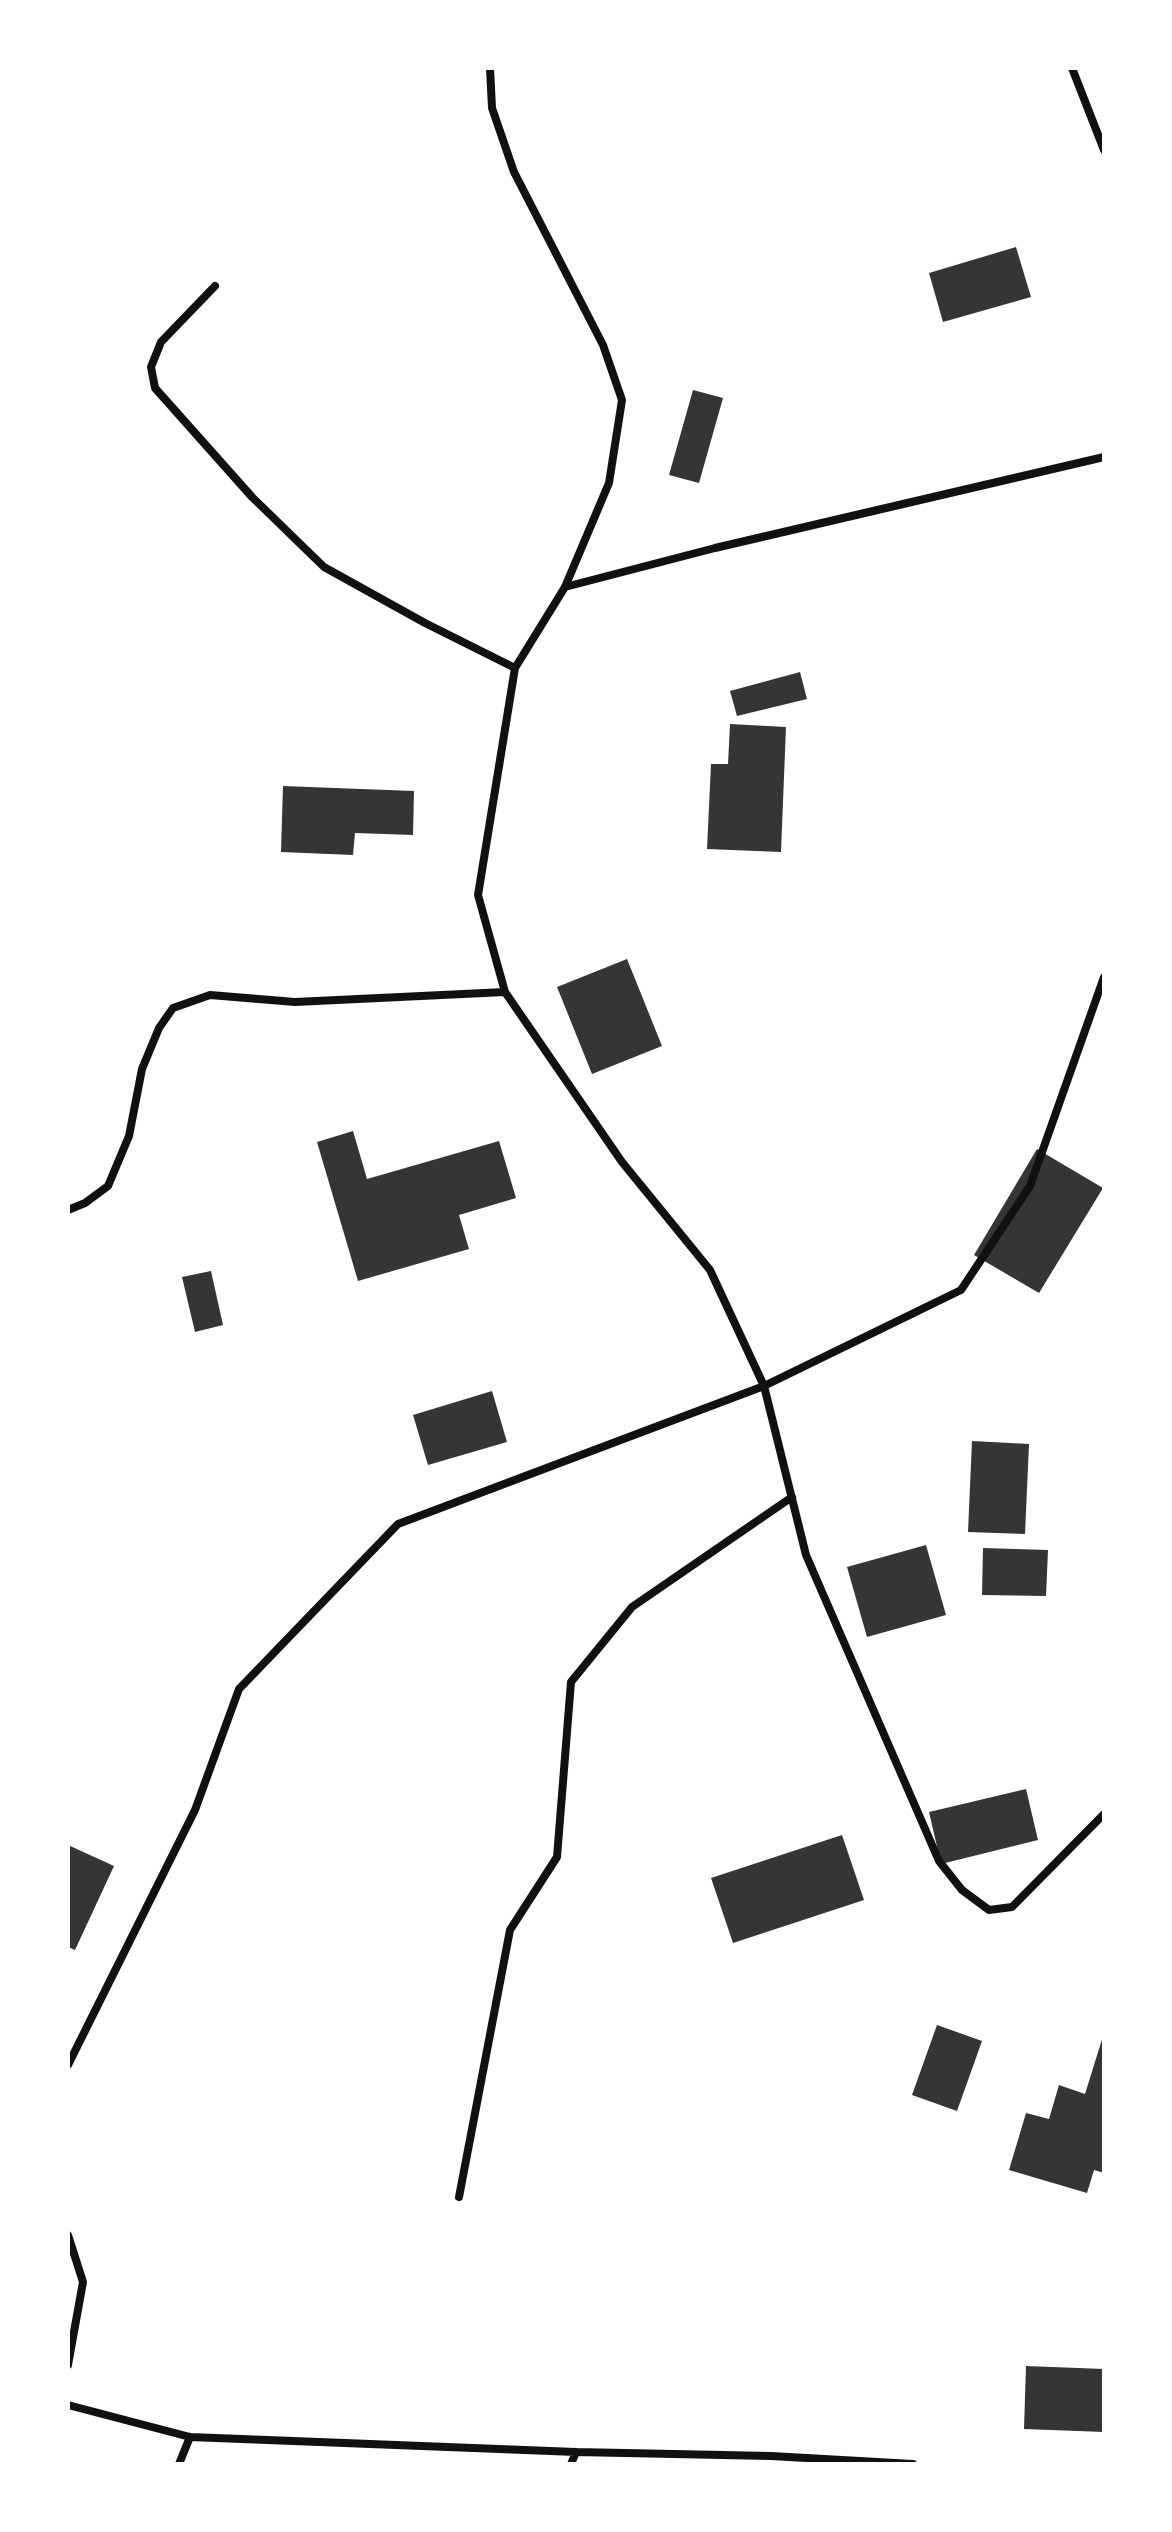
<!DOCTYPE html>
<style>
body{margin:0}
#map{position:relative;width:1172px;height:2532px;overflow:hidden;background:#fff;font-family:"Asap Condensed",sans-serif}
canvas{display:block}
.frame{position:absolute;inset:0;border:70px solid #fff;pointer-events:none}
</style>
<div id="map">
<canvas width="1172" height="2532"></canvas>
<div class="frame"></div>
</div>
<script>
const c = document.querySelector('canvas').getContext('2d');
c.lineJoin = 'round';
function fillPath(path, color) { c.fillStyle = color; c.fill(path, 'evenodd'); }
function stroke(path, color, width, dash) { c.strokeStyle = color; c.lineWidth = width; c.lineCap = dash ? 'butt' : 'round'; c.setLineDash(dash || []); c.stroke(path); }
fillPath(new Path2D(`
 M 1016,247 L 1031,297 L 943,322 L 929,273 Z
 M 693,390 L 723,398 L 699,483 L 669,475 Z
 M 800,672 L 807,699 L 737,716 L 730,691 Z
 M 730,724 L 786,727 L 781,852 L 707,849 L 711,764 L 728,764 Z
 M 283,786 L 414,791 L 413,835 L 355,833 L 353,855 L 281,852 Z
 M 627,959 L 662,1046 L 592,1074 L 557,987 Z
 M 353,1131 L 367,1179 L 499,1141 L 516,1198 L 459,1215 L 469,1249 L 358,1281 L 317,1142 Z
 M 1037,1149 L 1103,1188 L 1039,1293 L 974,1255 Z
 M 211,1271 L 223,1325 L 195,1332 L 182,1277 Z
 M 492,1391 L 507,1442 L 428,1465 L 413,1415 Z
 M 972,1441 L 1029,1444 L 1025,1534 L 968,1532 Z
 M 926,1545 L 946,1615 L 867,1637 L 847,1567 Z
 M 983,1548 L 1048,1550 L 1046,1596 L 982,1595 Z
 M 1026,1789 L 1038,1840 L 941,1864 L 929,1812 Z
 M 842,1835 L 864,1900 L 733,1943 L 711,1878 Z
 M 68,1845 L 114,1866 L 75,1950 L 68,1947 Z
 M 937,2025 L 982,2041 L 957,2111 L 912,2095 Z
 M 1104,2033 L 1104,2173 L 1094,2170 L 1087,2193 L 1009,2170 L 1026,2113 L 1049,2119 L 1059,2085 L 1085,2094 Z
 M 1026,2366 L 1104,2369 L 1104,2432 L 1024,2429 Z`), '#353535');
stroke(new Path2D(`
 M 490,68 L 492,108 L 514,172 L 603,345 L 622,400 L 609,483 L 565,587 L 515,668 L 478,895 L 505,992 L 622,1162 L 710,1270 L 764,1386 L 806,1555 L 939,1861 L 962,1890 L 989,1910 L 1012,1907 L 1104,1814
 M 1072,68 L 1104,150
 M 215,286 L 161,342 L 151,367 L 155,388 L 252,497 L 324,567 L 425,623 L 515,668
 M 565,587 L 715,548 L 1104,457
 M 68,1210 L 85,1203 L 108,1186 L 129,1136 L 142,1069 L 159,1028 L 173,1008 L 210,995 L 295,1002 L 505,992
 M 68,2065 L 195,1810 L 239,1689 L 398,1524 L 764,1386 L 961,1290 L 1030,1186 L 1104,977
 M 459,2197 L 510,1930 L 557,1857 L 571,1682 L 632,1607 L 792,1497
 M 68,2235 L 83,2282 L 68,2365
 M 68,2405 L 190,2437 L 576,2452 L 771,2456 L 913,2464
 M 179,2464 L 190,2437
 M 571,2464 L 576,2452`), '#111', 8);
</script>
